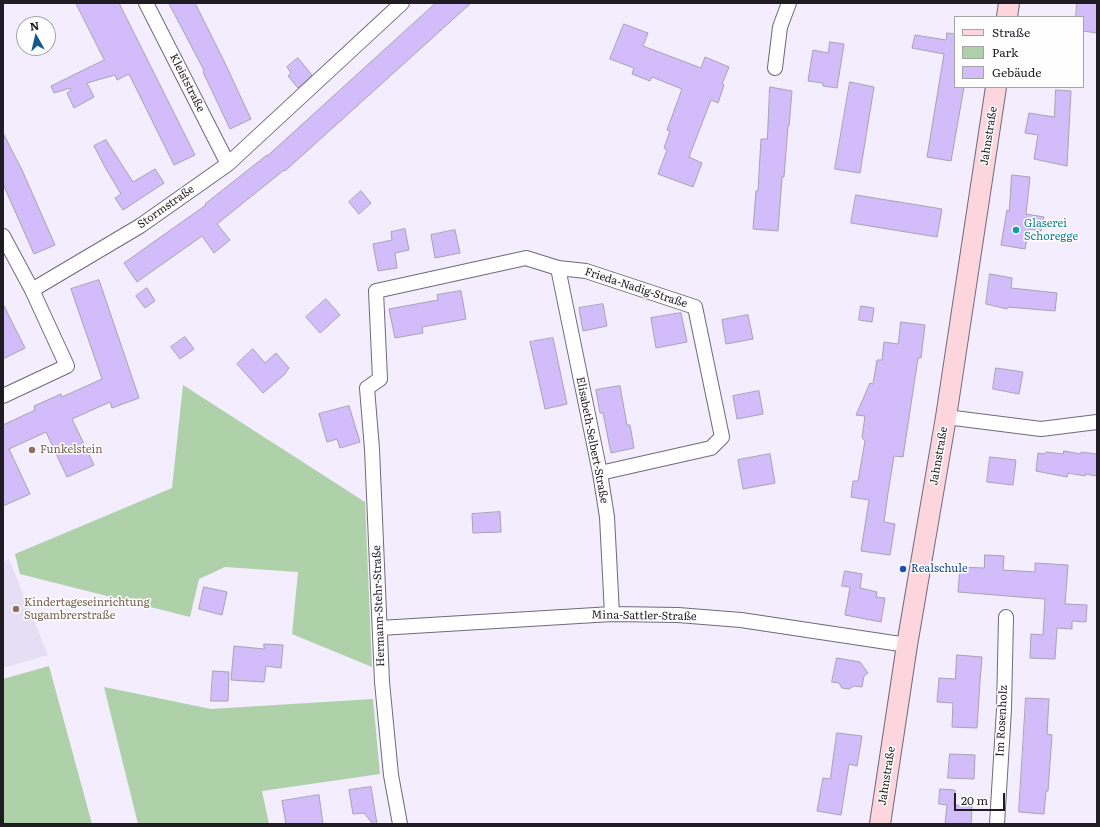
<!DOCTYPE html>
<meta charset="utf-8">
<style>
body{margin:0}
#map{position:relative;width:1100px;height:827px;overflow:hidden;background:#f3edfe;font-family:Literata,serif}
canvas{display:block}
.frame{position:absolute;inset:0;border:4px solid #1f1c23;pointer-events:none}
.legend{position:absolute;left:954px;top:16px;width:130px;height:72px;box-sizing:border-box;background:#fefefe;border:1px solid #a5a4a6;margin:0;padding:5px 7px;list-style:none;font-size:12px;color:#1f1c23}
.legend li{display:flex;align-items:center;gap:8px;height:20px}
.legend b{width:20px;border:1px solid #a5a4a6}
.north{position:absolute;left:16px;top:16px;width:40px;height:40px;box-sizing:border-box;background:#fefefe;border:1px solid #a5a4a6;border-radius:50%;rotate:352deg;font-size:11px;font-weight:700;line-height:16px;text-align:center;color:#1f1c23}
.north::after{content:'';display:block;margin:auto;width:14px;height:18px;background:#12598d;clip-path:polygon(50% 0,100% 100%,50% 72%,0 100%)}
.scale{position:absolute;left:954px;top:793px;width:51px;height:18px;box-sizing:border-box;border:2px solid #1f1c23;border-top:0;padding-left:5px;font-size:12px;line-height:14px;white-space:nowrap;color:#1f1c23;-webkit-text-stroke:3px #fefefe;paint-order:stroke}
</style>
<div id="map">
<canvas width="1100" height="827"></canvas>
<div class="frame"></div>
<ul class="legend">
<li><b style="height:5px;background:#fcd5dd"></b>Straße</li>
<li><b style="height:11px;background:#aed1a9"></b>Park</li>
<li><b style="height:11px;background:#d2bdfa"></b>Gebäude</li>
</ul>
<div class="north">N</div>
<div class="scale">20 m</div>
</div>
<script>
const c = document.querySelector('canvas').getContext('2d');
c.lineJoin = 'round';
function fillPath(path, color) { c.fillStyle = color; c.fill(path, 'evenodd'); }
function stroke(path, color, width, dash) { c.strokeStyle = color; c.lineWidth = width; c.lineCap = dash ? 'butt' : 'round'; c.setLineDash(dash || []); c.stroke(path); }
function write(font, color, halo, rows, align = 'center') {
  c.font = font + ' Literata,serif'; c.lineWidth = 3; c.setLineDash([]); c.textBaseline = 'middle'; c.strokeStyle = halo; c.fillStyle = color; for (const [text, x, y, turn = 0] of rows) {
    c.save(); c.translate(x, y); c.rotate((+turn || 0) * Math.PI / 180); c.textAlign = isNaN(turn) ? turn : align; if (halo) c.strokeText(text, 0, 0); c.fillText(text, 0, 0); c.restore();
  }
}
fillPath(new Path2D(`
 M 9,559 L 48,655 L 3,668 L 3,562 Z`), '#e4dff5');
fillPath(new Path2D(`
 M 183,385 L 365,502 L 372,667 L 292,634 L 298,572 L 225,567 L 199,579 L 190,617 L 20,574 L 15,554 L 172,488 Z
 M 49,666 L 92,824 L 3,824 L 3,679 Z
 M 104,687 L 211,709 L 373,699 L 380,774 L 262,791 L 269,824 L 138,824 Z`), '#aed1a9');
const building = new Path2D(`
 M 76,3 L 119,3 L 195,155 L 174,165 L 129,74 L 117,80 L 115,75 L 87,83 L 94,97 L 74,108 L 67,93 L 71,90 L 70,88 L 54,93 L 51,86 L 104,60 Z
 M 169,3 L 195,3 L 223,59 L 251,119 L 230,129 L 203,72 L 204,71 Z
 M 436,3 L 471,3 L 285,171 L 284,170 L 217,224 L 230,240 L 214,253 L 202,236 L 137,282 L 124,263 L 206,205 L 205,204 L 267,155 L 267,156 Z
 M 1077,3 L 1097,3 L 1097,33 L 1083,31 L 1083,17 L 1076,17 Z
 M 624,24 L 648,33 L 643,46 L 701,68 L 705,57 L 729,67 L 722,84 L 724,85 L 718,103 L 711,100 L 689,157 L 702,163 L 693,187 L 658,174 L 667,150 L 664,148 L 670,131 L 667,130 L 682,89 L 652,77 L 650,81 L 632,74 L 634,68 L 610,59 Z
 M 947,33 L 955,34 L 955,87 L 964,87 L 951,161 L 927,157 L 944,54 L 912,48 L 915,35 L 946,40 Z
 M 830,42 L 844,44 L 837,88 L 823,86 L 823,83 L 808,81 L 813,50 L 828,53 Z
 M 298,58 L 312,75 L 298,88 L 288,76 L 291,73 L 287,67 Z
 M 850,82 L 874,87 L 860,173 L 835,169 Z
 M 770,87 L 792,91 L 789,126 L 788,126 L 784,177 L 782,177 L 778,231 L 753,229 L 756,191 L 758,191 L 761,139 L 767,139 Z
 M 1056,90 L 1071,91 L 1067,166 L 1034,159 L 1038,135 L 1025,133 L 1029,113 L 1054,117 Z
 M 3,133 L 22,170 L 55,245 L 34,254 L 3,184 Z
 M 106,140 L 133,182 L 155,169 L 164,183 L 123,210 L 115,198 L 121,194 L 106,169 L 94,146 Z
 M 1012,175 L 1030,177 L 1026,214 L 1044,217 L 1041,231 L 1029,229 L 1025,249 L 1001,245 L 1007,210 L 1009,211 Z
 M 361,191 L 371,203 L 359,214 L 349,202 Z
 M 856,195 L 942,209 L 937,237 L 851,223 Z
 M 405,229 L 409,250 L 395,253 L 397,268 L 378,271 L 373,244 L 392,240 L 391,232 Z
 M 455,230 L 460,253 L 435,258 L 431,235 Z
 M 990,274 L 1012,278 L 1011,288 L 1057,293 L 1055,311 L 1008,307 L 1007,309 L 986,304 Z
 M 99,280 L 139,398 L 112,408 L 110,402 L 72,419 L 94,465 L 67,477 L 46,432 L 9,449 L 30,494 L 3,506 L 3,425 L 35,410 L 34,406 L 61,394 L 62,397 L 102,379 L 71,289 Z
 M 147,288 L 155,301 L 145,308 L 136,296 Z
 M 461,291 L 466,319 L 422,327 L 423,333 L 395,338 L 389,309 L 438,300 L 437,295 Z
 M 326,299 L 340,315 L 320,333 L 306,317 Z
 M 3,304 L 25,348 L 3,359 Z
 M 603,304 L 607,326 L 583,331 L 579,308 Z
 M 861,306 L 874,308 L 872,322 L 859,320 Z
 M 681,313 L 687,342 L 656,348 L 651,318 Z
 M 748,315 L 753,339 L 726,344 L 722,320 Z
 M 901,322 L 925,325 L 921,358 L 918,358 L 903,457 L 894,456 L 888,493 L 884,522 L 895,524 L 890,555 L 861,551 L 869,500 L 851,497 L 853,481 L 858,481 L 865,441 L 862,438 L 865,416 L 856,415 L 870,383 L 873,384 L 877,360 L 882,360 L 884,342 L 898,344 Z
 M 185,337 L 194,349 L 180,359 L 171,347 Z
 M 553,338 L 567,404 L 545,409 L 530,342 Z
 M 253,349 L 265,363 L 276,353 L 289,368 L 284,375 L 263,393 L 237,364 Z
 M 996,368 L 1023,372 L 1019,394 L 993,389 Z
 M 620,386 L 627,425 L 630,425 L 634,448 L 611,453 L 603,413 L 600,413 L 596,390 Z
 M 759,391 L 763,414 L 737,419 L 733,396 Z
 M 349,406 L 360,442 L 340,448 L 337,439 L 327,442 L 319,414 Z
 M 1064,451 L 1081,454 L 1081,452 L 1097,454 L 1097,476 L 1085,474 L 1085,476 L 1068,473 L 1067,477 L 1036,471 L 1038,453 L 1045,454 L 1046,452 L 1063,454 Z
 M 770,454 L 775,483 L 743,489 L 738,460 Z
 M 990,457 L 1016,460 L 1013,485 L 987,482 Z
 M 500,512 L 501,532 L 473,533 L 472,514 Z
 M 985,555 L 1004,556 L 1003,570 L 1035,572 L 1035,563 L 1068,565 L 1065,604 L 1087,605 L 1086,622 L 1072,621 L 1072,629 L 1057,628 L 1055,659 L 1030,658 L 1031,634 L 1043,635 L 1045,599 L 958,592 L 960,567 L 984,568 Z
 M 845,571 L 862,574 L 860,588 L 877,592 L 876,597 L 885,598 L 881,622 L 845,615 L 850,587 L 842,586 Z
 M 204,587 L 227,592 L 222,615 L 199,609 Z
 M 264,644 L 283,645 L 281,668 L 266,666 L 264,682 L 231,680 L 234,646 L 264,649 Z
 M 957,655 L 982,657 L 980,681 L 977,728 L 952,727 L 953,703 L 937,702 L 939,678 L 955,679 Z
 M 837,658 L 860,662 L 868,673 L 864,676 L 862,687 L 854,686 L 849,689 L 842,688 L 839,683 L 832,682 Z
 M 213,671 L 229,672 L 228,701 L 211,701 Z
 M 1026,698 L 1049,699 L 1047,734 L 1052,735 L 1048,791 L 1046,791 L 1044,814 L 1019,812 Z
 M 837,733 L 862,736 L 857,766 L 849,764 L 841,815 L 817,811 L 823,778 L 830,779 Z
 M 950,754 L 975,755 L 974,779 L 948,778 Z
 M 371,787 L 377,824 L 373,824 L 364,813 L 353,814 L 349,790 Z
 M 940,789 L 955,790 L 954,805 L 972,806 L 971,824 L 945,824 L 947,805 L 939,804 Z
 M 319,795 L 323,824 L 286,824 L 282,801 Z`);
fillPath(building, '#d2bdfa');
stroke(building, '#a7a1b4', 1);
const minor = new Path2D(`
 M 146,3 L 228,164
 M 775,68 L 780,27 L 789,3
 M 3,236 L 32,290 L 67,366 L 3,396
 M 558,268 L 600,473 L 607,517 L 612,614
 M 32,290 L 140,226 L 228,164 L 402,3
 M 946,417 L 1041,429 L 1097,422
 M 380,628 L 612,614 L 678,615 L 741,620 L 907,645
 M 400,824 L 391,775 L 382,682 L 372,449 L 367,388 L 380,379 L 376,291 L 526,258 L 558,268 L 586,271 L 695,307 L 722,437 L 711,448 L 600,473
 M 997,824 L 1004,709 L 1006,617`);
const secondary = new Path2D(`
 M 1007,17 L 1009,3
 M 880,824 L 907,645 L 946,417 L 996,87`);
stroke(minor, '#6f697b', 16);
stroke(secondary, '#6f697b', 22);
stroke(minor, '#fff', 14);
stroke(secondary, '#fcd5dd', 20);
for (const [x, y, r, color] of [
 [1016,230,4,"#0f9aa8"],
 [32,450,4,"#8d6e63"],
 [903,569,4,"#1a4fb4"],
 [16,609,4,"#8d6e63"]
]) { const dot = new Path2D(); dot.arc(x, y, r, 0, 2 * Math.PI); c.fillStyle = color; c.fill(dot); stroke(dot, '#fefefe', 1.5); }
write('11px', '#1f1c23', '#fefefe', [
 ["Kleiststraße",187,83,63],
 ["Jahnstraße",989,136,-81],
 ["Stormstraße",166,207,-35],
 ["Frieda-Nadig-Straße",636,288,18],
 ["Elisabeth-Selbert-Straße",592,440,79],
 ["Jahnstraße",939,456,-80],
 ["Hermann-Stehr-Straße",379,606,-92],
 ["Mina-Sattler-Straße",644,616,1],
 ["Im Rosenholz",1002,721,-87],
 ["Jahnstraße",887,776,-81]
]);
write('11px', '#0d838f', '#fefefe', [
 ["Glaserei",1024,224],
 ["Schoregge",1024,237]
], 'left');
write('11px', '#785e54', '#fefefe', [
 ["Funkelstein",40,450],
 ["Kindertageseinrichtung",24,603],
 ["Sugambrerstraße",24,616]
], 'left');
write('11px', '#164399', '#fefefe', [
 ["Realschule",911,569]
], 'left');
</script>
